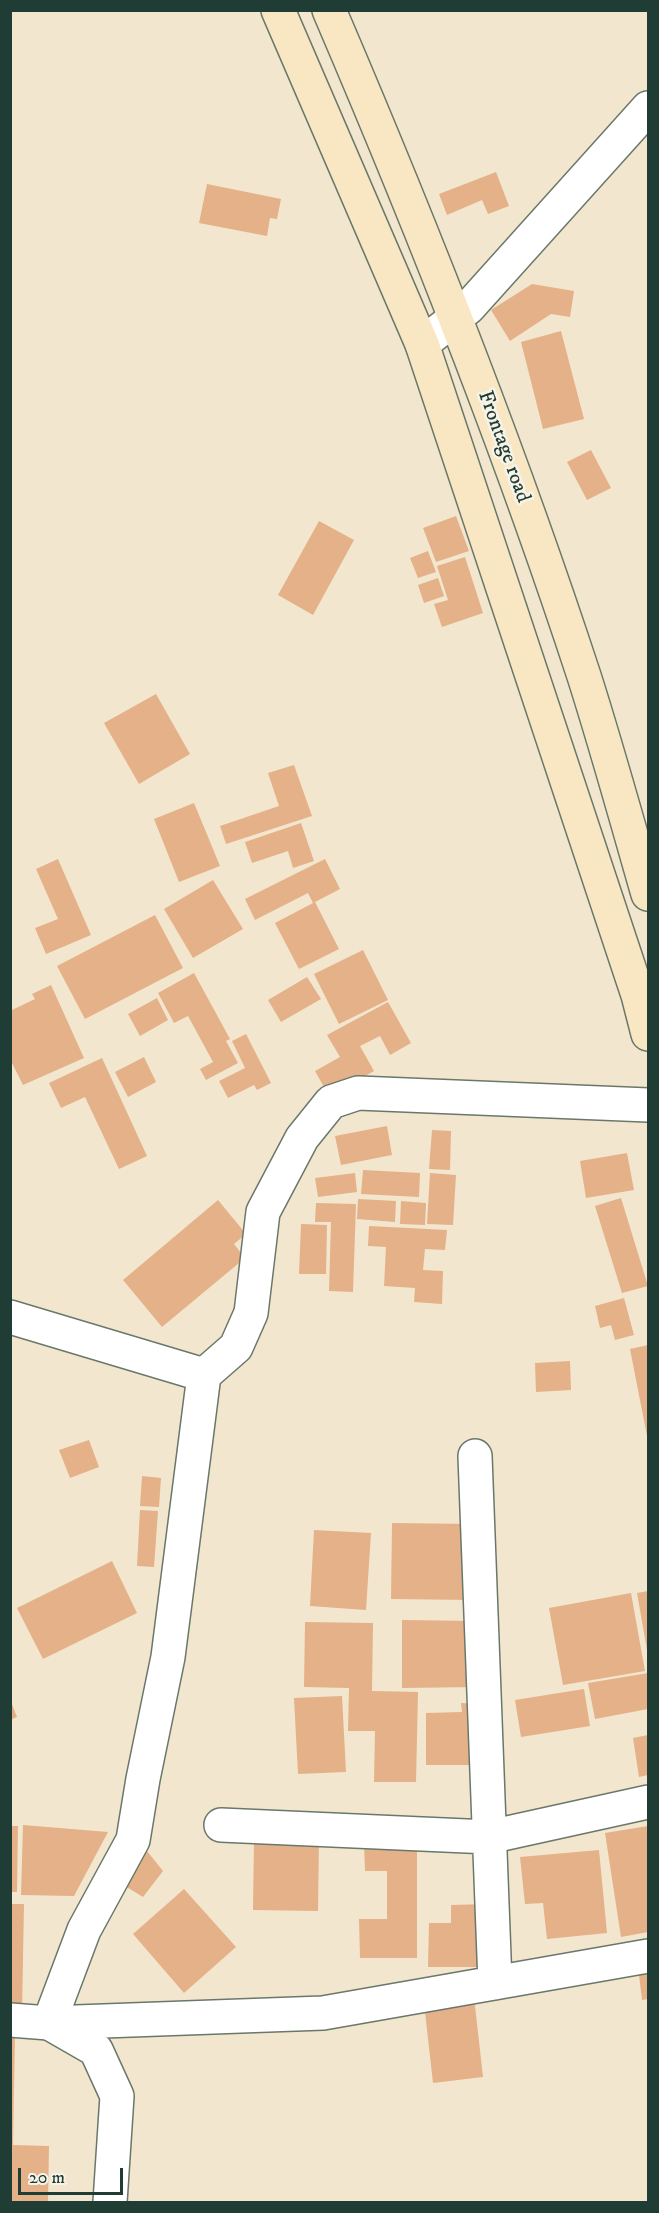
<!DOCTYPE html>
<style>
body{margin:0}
#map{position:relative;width:659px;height:2213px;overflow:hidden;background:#f3e6ce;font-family:"IM FELL DW Pica",serif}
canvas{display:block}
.frame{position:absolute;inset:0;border:12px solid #1f3d34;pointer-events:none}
.scale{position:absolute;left:18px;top:2168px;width:105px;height:27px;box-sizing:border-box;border:3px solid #1f3d34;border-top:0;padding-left:8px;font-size:18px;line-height:21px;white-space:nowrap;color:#1f3d34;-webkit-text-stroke:4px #f7f3e8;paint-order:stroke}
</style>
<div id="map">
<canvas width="659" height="2213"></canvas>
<div class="frame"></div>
<div class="scale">20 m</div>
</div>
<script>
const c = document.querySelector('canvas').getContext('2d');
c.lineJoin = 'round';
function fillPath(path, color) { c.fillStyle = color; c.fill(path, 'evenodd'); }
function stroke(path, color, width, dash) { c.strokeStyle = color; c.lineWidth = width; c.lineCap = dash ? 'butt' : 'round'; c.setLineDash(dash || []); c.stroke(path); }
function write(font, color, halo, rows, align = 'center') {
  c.font = font + ' "IM FELL DW Pica",serif'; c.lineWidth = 5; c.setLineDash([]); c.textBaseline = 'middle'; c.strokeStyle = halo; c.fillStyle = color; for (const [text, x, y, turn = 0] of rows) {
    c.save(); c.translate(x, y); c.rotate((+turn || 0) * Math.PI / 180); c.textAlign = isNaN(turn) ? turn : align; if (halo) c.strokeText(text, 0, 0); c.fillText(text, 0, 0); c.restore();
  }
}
fillPath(new Path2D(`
 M 496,172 L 509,206 L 488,214 L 482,200 L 447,215 L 439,194 Z
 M 207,184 L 281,199 L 277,219 L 270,218 L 267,236 L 199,223 Z
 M 532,284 L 574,291 L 570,317 L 551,314 L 510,341 L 491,310 Z
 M 561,331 L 584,419 L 543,429 L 521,342 Z
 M 591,450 L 611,488 L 587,500 L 567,462 Z
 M 456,516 L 469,551 L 436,562 L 423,528 Z
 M 319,521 L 354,540 L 313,615 L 278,595 Z
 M 428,551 L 436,572 L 418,578 L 410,558 Z
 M 465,557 L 483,613 L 442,627 L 434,604 L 448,600 L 437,566 Z
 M 438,578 L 444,596 L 424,603 L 418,585 Z
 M 156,694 L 190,754 L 139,784 L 104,723 Z
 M 294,765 L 312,816 L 226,844 L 220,826 L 279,806 L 268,773 Z
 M 194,803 L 220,866 L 179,882 L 154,819 Z
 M 301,823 L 314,861 L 293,868 L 288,851 L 252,863 L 245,842 Z
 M 58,859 L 91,935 L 46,954 L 35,928 L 58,919 L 36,869 Z
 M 325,859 L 340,889 L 315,902 L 339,949 L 299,969 L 275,923 L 313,903 L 308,893 L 255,920 L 245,899 Z
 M 213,880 L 243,929 L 193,958 L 164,909 Z
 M 155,915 L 183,968 L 85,1019 L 57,966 Z
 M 363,950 L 388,1000 L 339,1024 L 314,974 Z
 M 194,973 L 230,1039 L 226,1041 L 238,1063 L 206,1080 L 200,1069 L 213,1062 L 188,1016 L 174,1023 L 158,993 Z
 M 307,977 L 321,999 L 281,1022 L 268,1000 Z
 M 51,985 L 84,1058 L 23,1085 L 10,1059 L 10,1011 L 35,999 L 32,994 Z
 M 157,998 L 168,1020 L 140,1036 L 128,1014 Z
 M 388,1002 L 411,1043 L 390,1055 L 380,1036 L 360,1046 L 374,1071 L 329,1096 L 315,1071 L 340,1057 L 327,1035 Z
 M 246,1034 L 271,1083 L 257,1090 L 254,1085 L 228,1098 L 219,1081 L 245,1068 L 232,1041 Z
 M 144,1057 L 156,1082 L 128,1097 L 115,1072 Z
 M 102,1058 L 147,1156 L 119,1169 L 85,1097 L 61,1108 L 49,1083 Z
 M 387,1126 L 392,1155 L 341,1165 L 335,1136 Z
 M 432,1130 L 451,1131 L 450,1170 L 429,1169 Z
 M 627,1153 L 634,1190 L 586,1198 L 580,1161 Z
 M 363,1170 L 420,1173 L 419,1197 L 361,1194 Z
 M 355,1173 L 357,1192 L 318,1197 L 315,1178 Z
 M 430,1173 L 456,1175 L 453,1225 L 427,1224 Z
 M 621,1198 L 648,1286 L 622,1293 L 595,1206 Z
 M 358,1199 L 396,1201 L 395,1222 L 357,1219 Z
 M 218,1200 L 246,1234 L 234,1244 L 245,1258 L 162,1327 L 123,1280 Z
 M 401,1201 L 426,1203 L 425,1225 L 400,1224 Z
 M 316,1203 L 356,1204 L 353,1292 L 329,1291 L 331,1222 L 315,1222 Z
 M 301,1224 L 327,1225 L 326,1274 L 299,1274 Z
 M 369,1226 L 447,1230 L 445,1250 L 425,1249 L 423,1270 L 443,1271 L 442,1304 L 414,1302 L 415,1288 L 384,1286 L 386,1247 L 368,1246 Z
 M 624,1298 L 634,1335 L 615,1340 L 611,1325 L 600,1328 L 595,1306 Z
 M 648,1345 L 648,1436 L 647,1436 L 630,1349 Z
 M 570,1361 L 571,1390 L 536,1392 L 535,1363 Z
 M 89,1440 L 99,1467 L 70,1478 L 59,1450 Z
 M 142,1476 L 161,1478 L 159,1507 L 140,1506 Z
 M 140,1510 L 158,1511 L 154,1567 L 137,1566 Z
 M 392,1523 L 474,1524 L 473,1600 L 391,1599 Z
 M 314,1530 L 371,1533 L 366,1610 L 310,1606 Z
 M 112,1561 L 137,1613 L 43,1659 L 17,1608 Z
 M 648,1591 L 648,1650 L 647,1650 L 637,1593 Z
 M 631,1593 L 645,1671 L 563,1685 L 549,1608 Z
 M 402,1620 L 476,1621 L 476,1687 L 402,1688 Z
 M 305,1622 L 373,1623 L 372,1691 L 418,1692 L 416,1782 L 374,1782 L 375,1731 L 348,1731 L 349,1688 L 304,1687 Z
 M 648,1673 L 648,1709 L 595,1719 L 588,1683 Z
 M 584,1689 L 590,1726 L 521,1737 L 515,1700 Z
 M 342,1696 L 346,1772 L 298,1774 L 294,1698 Z
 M 10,1699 L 17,1717 L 10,1720 Z
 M 461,1703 L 481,1704 L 481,1765 L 426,1765 L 426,1713 L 462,1712 Z
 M 648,1735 L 648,1775 L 639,1777 L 633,1738 Z
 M 23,1825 L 108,1832 L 74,1896 L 21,1895 Z
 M 10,1826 L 18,1826 L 17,1892 L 10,1892 Z
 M 648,1826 L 648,1932 L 621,1937 L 605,1833 Z
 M 254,1839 L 319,1840 L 318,1911 L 253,1910 Z
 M 364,1843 L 417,1843 L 417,1958 L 360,1958 L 359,1919 L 387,1919 L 387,1871 L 365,1871 Z
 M 599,1850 L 607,1933 L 547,1939 L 543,1903 L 525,1904 L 520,1857 Z
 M 147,1851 L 163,1871 L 143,1897 L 125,1886 Z
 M 184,1889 L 236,1947 L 184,1993 L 133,1934 Z
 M 10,1904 L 24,1904 L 22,2012 L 10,2012 Z
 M 488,1904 L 488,1967 L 428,1967 L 429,1923 L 451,1923 L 451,1905 Z
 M 648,1974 L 648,1999 L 642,2000 L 639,1975 Z
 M 474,1997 L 483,2077 L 433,2083 L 424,2003 Z
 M 10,2035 L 15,2035 L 13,2145 L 49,2146 L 48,2202 L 10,2202 Z`), '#e4b189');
const minor = new Path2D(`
 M 422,344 L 469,307 L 648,108
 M 10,1317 L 204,1375
 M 475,1456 L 495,1983
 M 221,1825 L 489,1837 L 648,1802
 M 10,2020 L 49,2023 L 323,2013 L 648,1956`);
const tertiary = new Path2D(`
 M 110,2202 L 117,2096 L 96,2050 L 49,2023 L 84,1930 L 133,1840 L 143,1779 L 168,1657 L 204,1375 L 236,1347 L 251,1313 L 263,1212 L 302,1138 L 331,1102 L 358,1093 L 648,1105`);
const secondary = new Path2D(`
 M 278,10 L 422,344 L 638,995 L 648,1034
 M 329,10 C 423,229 510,450 584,676 C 607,748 627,821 648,894`);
stroke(minor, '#69786a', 36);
stroke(tertiary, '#69786a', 36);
stroke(secondary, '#69786a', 36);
stroke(minor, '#fff', 33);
stroke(tertiary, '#fff', 33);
stroke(secondary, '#f9e7c3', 33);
write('21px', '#1f3d34', '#f7f3e8', [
 ["Frontage road",503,447,70]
]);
</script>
